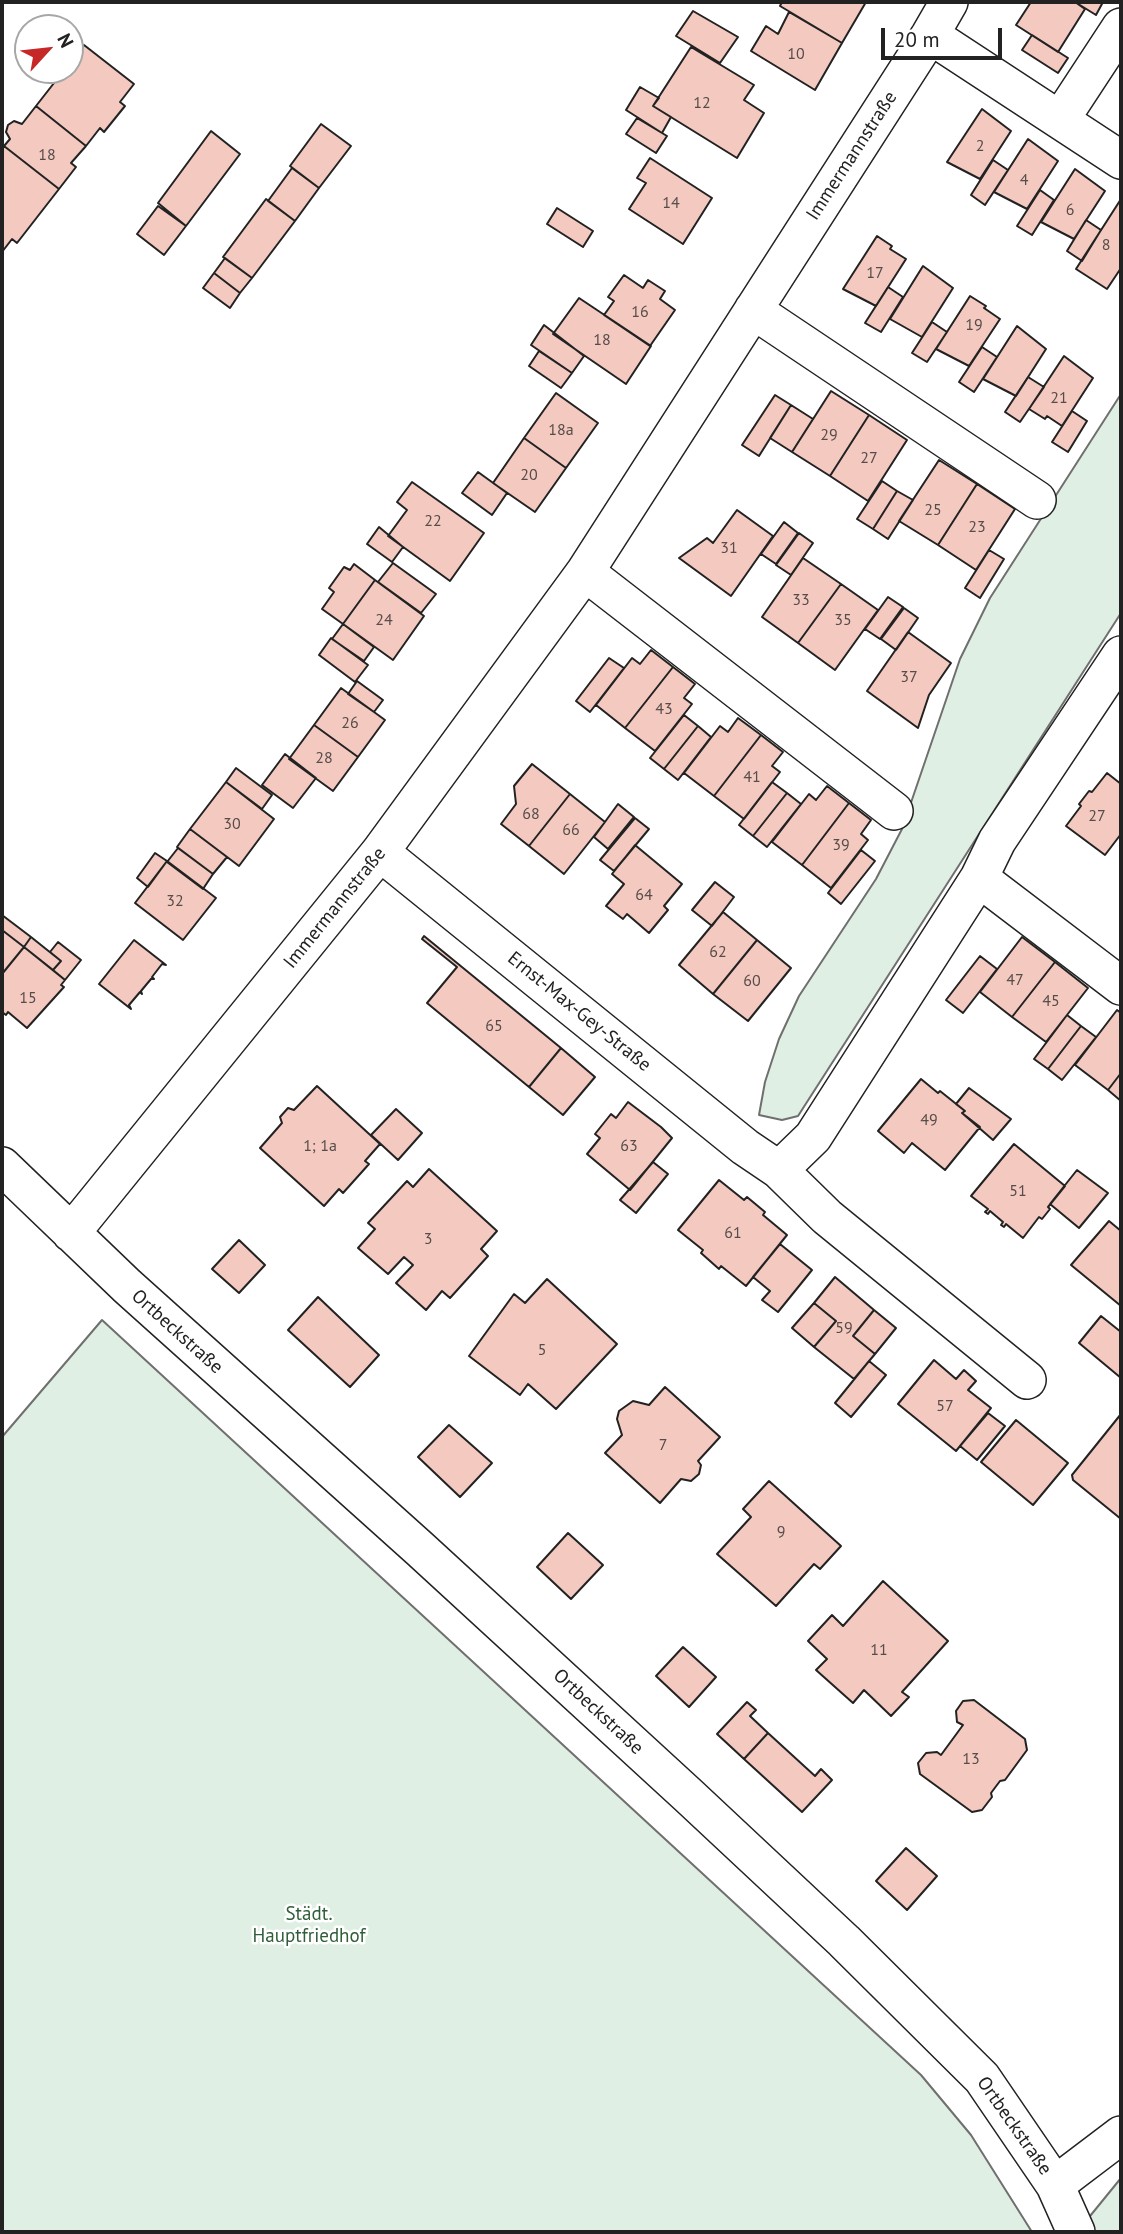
<!DOCTYPE html>
<meta charset="utf-8">
<style>
body{margin:0}
#map{position:relative;width:1123px;height:2234px;overflow:hidden;background:#fff;font-family:"PT Sans",sans-serif}
canvas{display:block}
.frame{position:absolute;inset:0;border:4px solid #222;pointer-events:none}
.north{position:absolute;left:14px;top:14px;width:70px;height:70px;box-sizing:border-box;background:#fff;border:2px solid #a7a7a7;border-radius:50%;rotate:63deg;font-size:19px;font-weight:700;line-height:28px;text-align:center;color:#222}
.north::after{content:'';display:block;margin:auto;width:24px;height:32px;background:#c62828;clip-path:polygon(50% 0,100% 100%,50% 72%,0 100%)}
.scale{position:absolute;left:881px;top:28px;width:121px;height:32px;box-sizing:border-box;border:4px solid #222;border-top:0;padding-left:9px;font-size:21px;line-height:24px;white-space:nowrap;color:#222;-webkit-text-stroke:5px #fff;paint-order:stroke}
</style>
<div id="map">
<canvas width="1123" height="2234"></canvas>
<div class="frame"></div>
<div class="north">N</div>
<div class="scale">20 m</div>
</div>
<script>
const c = document.querySelector('canvas').getContext('2d');
c.lineJoin = 'round';
function fillPath(path, color) { c.fillStyle = color; c.fill(path, 'evenodd'); }
function stroke(path, color, width, dash) { c.strokeStyle = color; c.lineWidth = width; c.lineCap = dash ? 'butt' : 'round'; c.setLineDash(dash || []); c.stroke(path); }
function write(font, color, halo, rows, align = 'center') {
  c.font = font + ' "PT Sans",sans-serif'; c.lineWidth = 5; c.setLineDash([]); c.textBaseline = 'middle'; c.strokeStyle = halo; c.fillStyle = color; for (const [text, x, y, turn = 0] of rows) {
    c.save(); c.translate(x, y); c.rotate((+turn || 0) * Math.PI / 180); c.textAlign = isNaN(turn) ? turn : align; if (halo) c.strokeText(text, 0, 0); c.fillText(text, 0, 0); c.restore();
  }
}
const green = new Path2D(`
 M 1121,394 L 1121,613 L 798,1116 L 782,1120 L 759,1115 L 765,1082 L 779,1039 L 799,996 L 876,879 L 902,829 L 960,659 L 990,598 Z
 M 102,1320 L 921,2075 L 971,2135 L 1032,2232 L 2,2232 L 2,1437 Z
 M 1121,2178 L 1121,2232 L 1092,2232 L 1086,2221 Z`);
fillPath(green, '#e0efe3');
stroke(green, '#6f6f6f', 2);
const building = new Path2D(`
 M 782,2 L 866,2 L 842,43 L 780,6 Z
 M 1031,2 L 1075,2 L 1085,9 L 1058,52 L 1016,25 Z
 M 1075,2 L 1103,2 L 1096,15 Z
 M 693,11 L 738,37 L 720,63 L 676,36 Z
 M 789,12 L 842,43 L 815,90 L 751,51 L 766,26 L 778,34 Z
 M 1032,35 L 1068,58 L 1058,73 L 1022,50 Z
 M 84,45 L 134,84 L 120,102 L 125,106 L 104,132 L 100,128 L 86,146 L 36,106 L 54,83 L 52,78 L 61,70 L 70,70 L 70,63 Z
 M 691,47 L 754,85 L 744,100 L 764,113 L 737,158 L 653,106 Z
 M 640,87 L 659,98 L 653,106 L 671,117 L 662,133 L 626,110 Z
 M 36,106 L 86,146 L 71,163 L 76,167 L 59,189 L 4,146 L 10,139 L 6,132 L 8,125 L 14,121 L 22,124 Z
 M 982,109 L 1011,131 L 980,179 L 947,162 Z
 M 637,118 L 667,136 L 656,153 L 626,134 Z
 M 321,124 L 351,146 L 319,188 L 290,166 Z
 M 211,131 L 240,154 L 186,226 L 158,203 Z
 M 1028,139 L 1058,161 L 1027,209 L 994,192 Z
 M 4,146 L 59,189 L 17,243 L 12,239 L 2,252 L 2,149 Z
 M 650,158 L 712,198 L 683,244 L 629,209 L 646,183 L 637,178 Z
 M 993,160 L 1008,170 L 985,205 L 971,195 Z
 M 292,168 L 319,188 L 295,221 L 268,201 Z
 M 1075,169 L 1105,191 L 1074,239 L 1041,222 Z
 M 1040,190 L 1054,200 L 1032,235 L 1017,226 Z
 M 266,199 L 295,221 L 252,278 L 223,257 Z
 M 1121,199 L 1121,268 L 1107,289 L 1076,269 Z
 M 158,206 L 186,226 L 164,255 L 137,234 Z
 M 557,208 L 593,231 L 583,247 L 547,224 Z
 M 1086,220 L 1101,230 L 1082,261 L 1067,251 Z
 M 877,236 L 892,246 L 890,249 L 906,259 L 876,306 L 843,289 Z
 M 225,258 L 252,278 L 240,293 L 214,273 Z
 M 923,266 L 953,288 L 922,337 L 890,319 Z
 M 214,273 L 240,293 L 230,308 L 203,288 Z
 M 624,275 L 643,288 L 648,280 L 665,291 L 660,299 L 675,310 L 650,346 L 604,315 L 614,301 L 608,297 Z
 M 888,287 L 903,297 L 881,332 L 865,323 Z
 M 970,296 L 986,306 L 984,308 L 1000,319 L 969,366 L 936,349 Z
 M 579,298 L 651,346 L 626,384 L 553,334 Z
 M 932,322 L 947,332 L 927,362 L 912,353 Z
 M 544,325 L 584,356 L 572,373 L 531,345 Z
 M 1017,326 L 1046,349 L 1016,396 L 983,379 Z
 M 982,347 L 997,357 L 974,392 L 959,382 Z
 M 539,351 L 572,373 L 561,388 L 529,366 Z
 M 1064,356 L 1093,378 L 1062,426 L 1047,416 L 1045,419 L 1029,409 Z
 M 1028,377 L 1044,387 L 1020,422 L 1005,412 Z
 M 831,391 L 869,415 L 830,476 L 792,452 Z
 M 556,393 L 598,423 L 566,468 L 524,438 Z
 M 775,395 L 791,405 L 759,456 L 742,445 Z
 M 791,405 L 813,419 L 792,452 L 770,438 Z
 M 1072,411 L 1087,421 L 1068,452 L 1052,442 Z
 M 869,415 L 907,440 L 868,501 L 830,476 Z
 M 524,438 L 566,468 L 535,512 L 493,483 Z
 M 939,460 L 977,484 L 938,545 L 899,521 Z
 M 478,472 L 507,493 L 492,515 L 462,493 Z
 M 882,481 L 897,491 L 873,529 L 857,519 Z
 M 412,482 L 484,533 L 450,581 L 388,536 L 407,510 L 397,502 Z
 M 977,484 L 1015,509 L 976,570 L 938,545 Z
 M 897,491 L 913,500 L 888,539 L 873,529 Z
 M 737,510 L 773,536 L 731,596 L 679,558 L 707,538 L 713,543 Z
 M 784,522 L 798,533 L 776,564 L 761,554 Z
 M 379,527 L 403,547 L 392,562 L 367,544 Z
 M 799,533 L 813,543 L 791,575 L 776,565 Z
 M 989,550 L 1004,559 L 980,598 L 965,588 Z
 M 803,558 L 841,584 L 798,643 L 762,617 Z
 M 393,563 L 436,594 L 421,613 L 378,582 Z
 M 354,564 L 375,580 L 343,624 L 322,609 L 334,592 L 329,588 L 344,567 L 350,570 Z
 M 375,580 L 424,616 L 393,660 L 343,624 Z
 M 841,584 L 878,610 L 835,670 L 798,643 Z
 M 888,597 L 903,607 L 880,639 L 865,629 Z
 M 904,608 L 918,618 L 896,650 L 881,639 Z
 M 343,624 L 374,647 L 364,661 L 332,639 Z
 M 908,632 L 951,663 L 929,695 L 918,728 L 867,691 Z
 M 331,638 L 368,665 L 355,682 L 319,655 Z
 M 651,650 L 673,667 L 625,728 L 596,705 L 632,658 L 640,664 Z
 M 609,658 L 624,668 L 590,712 L 576,701 Z
 M 673,667 L 695,684 L 684,698 L 692,704 L 655,751 L 625,728 Z
 M 357,681 L 383,700 L 374,712 L 348,694 Z
 M 341,688 L 385,720 L 358,757 L 314,725 Z
 M 684,715 L 698,726 L 664,769 L 650,758 Z
 M 738,718 L 761,735 L 714,796 L 684,773 L 720,726 L 728,732 Z
 M 314,725 L 358,757 L 333,791 L 289,759 Z
 M 698,726 L 711,737 L 678,780 L 664,769 Z
 M 761,735 L 783,752 L 772,766 L 780,772 L 744,819 L 714,796 Z
 M 285,754 L 316,778 L 293,808 L 262,785 Z
 M 532,764 L 570,794 L 529,846 L 501,824 L 516,804 L 514,786 Z
 M 236,768 L 272,795 L 262,809 L 226,782 Z
 M 1107,773 L 1121,784 L 1121,834 L 1105,855 L 1066,826 L 1081,806 L 1079,804 L 1089,791 L 1092,792 Z
 M 226,782 L 274,819 L 239,866 L 190,829 Z
 M 772,782 L 787,793 L 753,836 L 739,825 Z
 M 827,786 L 849,803 L 802,865 L 772,842 L 809,794 L 816,800 Z
 M 787,793 L 801,804 L 767,847 L 753,836 Z
 M 570,794 L 605,822 L 564,874 L 529,846 Z
 M 849,803 L 871,820 L 861,834 L 868,840 L 831,888 L 802,865 Z
 M 618,804 L 634,817 L 608,849 L 594,837 Z
 M 635,818 L 649,829 L 614,871 L 600,860 Z
 M 190,829 L 227,857 L 213,874 L 177,847 Z
 M 635,845 L 682,884 L 664,906 L 668,910 L 649,933 L 627,914 L 623,919 L 606,906 L 624,884 L 612,874 Z
 M 178,848 L 213,874 L 203,889 L 167,862 Z
 M 861,850 L 875,861 L 841,904 L 828,893 Z
 M 155,853 L 167,861 L 148,887 L 137,878 Z
 M 167,861 L 216,898 L 183,940 L 135,903 Z
 M 715,882 L 734,897 L 712,926 L 692,910 Z
 M 723,912 L 757,940 L 713,994 L 679,965 Z
 M 2,915 L 31,937 L 24,947 L 2,930 Z
 M 2,930 L 24,947 L 2,974 Z
 M 424,936 L 561,1048 L 529,1087 L 427,1003 L 457,967 L 422,939 Z
 M 31,937 L 61,961 L 53,970 L 24,947 Z
 M 1022,937 L 1055,962 L 1012,1017 L 980,992 Z
 M 134,940 L 166,965 L 162,964 L 152,977 L 154,979 L 151,979 L 141,991 L 142,994 L 140,992 L 129,1005 L 131,1009 L 99,984 Z
 M 757,940 L 791,968 L 748,1021 L 713,994 Z
 M 58,942 L 81,960 L 65,980 L 53,970 L 61,961 L 50,952 Z
 M 24,947 L 65,980 L 61,985 L 64,987 L 27,1028 L 8,1012 L 6,1015 L 2,1012 L 2,974 Z
 M 980,956 L 997,969 L 963,1013 L 946,1000 Z
 M 1055,962 L 1088,988 L 1046,1042 L 1012,1017 Z
 M 1117,1010 L 1121,1013 L 1121,1073 L 1108,1090 L 1075,1065 Z
 M 1067,1015 L 1081,1026 L 1048,1069 L 1034,1059 Z
 M 1081,1026 L 1096,1037 L 1062,1080 L 1048,1069 Z
 M 561,1048 L 595,1077 L 563,1115 L 529,1087 Z
 M 1121,1073 L 1121,1101 L 1108,1090 Z
 M 921,1079 L 938,1093 L 940,1091 L 965,1111 L 962,1113 L 980,1127 L 945,1170 L 912,1143 L 904,1153 L 878,1131 Z
 M 317,1086 L 380,1144 L 365,1161 L 369,1164 L 343,1193 L 339,1189 L 324,1206 L 260,1148 L 282,1123 L 280,1117 L 288,1108 L 294,1110 Z
 M 969,1088 L 1011,1119 L 993,1140 L 962,1113 L 965,1111 L 956,1104 Z
 M 628,1102 L 661,1127 L 672,1138 L 630,1190 L 587,1154 L 600,1138 L 595,1134 L 611,1114 L 616,1118 Z
 M 396,1109 L 422,1133 L 398,1160 L 371,1135 Z
 M 1014,1144 L 1065,1186 L 1048,1207 L 1050,1209 L 1042,1219 L 1039,1217 L 1023,1238 L 1006,1224 L 1004,1227 L 1001,1225 L 1003,1222 L 990,1211 L 988,1214 L 985,1212 L 988,1209 L 971,1196 Z
 M 653,1162 L 668,1174 L 636,1213 L 620,1200 Z
 M 429,1169 L 497,1231 L 481,1249 L 488,1256 L 450,1298 L 442,1291 L 426,1310 L 396,1283 L 413,1265 L 404,1257 L 388,1274 L 358,1248 L 375,1229 L 368,1223 L 407,1181 L 413,1187 Z
 M 1077,1170 L 1108,1193 L 1079,1228 L 1050,1204 Z
 M 719,1180 L 744,1200 L 747,1197 L 765,1212 L 763,1215 L 787,1235 L 746,1286 L 721,1266 L 719,1269 L 701,1253 L 703,1250 L 678,1230 Z
 M 1109,1221 L 1121,1231 L 1121,1306 L 1071,1265 Z
 M 239,1240 L 265,1265 L 239,1293 L 212,1269 Z
 M 780,1244 L 812,1270 L 778,1312 L 762,1300 L 770,1291 L 753,1277 Z
 M 835,1277 L 874,1310 L 853,1336 L 875,1354 L 854,1379 L 814,1347 L 836,1321 L 814,1303 Z
 M 547,1279 L 617,1344 L 556,1409 L 528,1384 L 520,1395 L 469,1356 L 514,1294 L 525,1303 Z
 M 318,1297 L 379,1355 L 350,1387 L 288,1330 Z
 M 814,1303 L 836,1321 L 814,1347 L 792,1328 Z
 M 874,1310 L 896,1328 L 875,1354 L 853,1336 Z
 M 1101,1316 L 1121,1332 L 1121,1378 L 1079,1343 Z
 M 934,1360 L 956,1379 L 964,1370 L 976,1381 L 968,1390 L 991,1408 L 956,1451 L 898,1404 Z
 M 869,1361 L 886,1375 L 851,1417 L 835,1403 Z
 M 665,1387 L 720,1437 L 698,1461 L 701,1465 L 699,1474 L 691,1481 L 681,1479 L 660,1503 L 605,1453 L 622,1435 L 617,1419 L 619,1411 L 633,1401 L 649,1405 Z
 M 988,1413 L 1005,1426 L 977,1460 L 960,1446 Z
 M 1121,1414 L 1121,1519 L 1073,1480 L 1072,1475 Z
 M 1016,1420 L 1068,1463 L 1033,1505 L 981,1462 Z
 M 449,1425 L 492,1463 L 460,1497 L 418,1457 Z
 M 769,1481 L 841,1546 L 820,1569 L 814,1564 L 776,1606 L 717,1554 L 751,1517 L 743,1509 Z
 M 568,1533 L 603,1565 L 571,1599 L 537,1567 Z
 M 883,1581 L 948,1641 L 902,1692 L 909,1697 L 891,1716 L 864,1690 L 853,1703 L 816,1670 L 827,1659 L 808,1641 L 832,1615 L 843,1626 Z
 M 683,1647 L 716,1677 L 689,1707 L 656,1676 Z
 M 974,1700 L 1025,1739 L 1027,1750 L 1005,1780 L 1000,1781 L 991,1793 L 992,1797 L 982,1810 L 972,1812 L 920,1774 L 918,1763 L 926,1753 L 937,1752 L 941,1755 L 963,1725 L 957,1722 L 956,1711 L 963,1701 Z
 M 747,1702 L 756,1710 L 750,1716 L 768,1733 L 744,1759 L 717,1734 Z
 M 768,1733 L 815,1776 L 821,1769 L 832,1780 L 802,1812 L 744,1759 Z
 M 906,1848 L 937,1876 L 907,1910 L 876,1881 Z`);
fillPath(building, '#f3c9c0');
stroke(building, '#222', 2);
const minor = new Path2D(`
 M 930,35 L 1121,160
 M 1060,120 L 1121,27
 M 753,310 L 1037,500
 M 585,572 L 894,811
 M 380,852 L 745,1147 L 779,1170 L 813,1137 L 979,878 L 997,841 L 1121,655
 M 979,878 L 1121,986
 M 2,1166 L 127,1286 L 420,1549 L 689,1796 L 844,1941 L 982,2078 L 1055,2185 L 1076,2232
 M 779,1170 L 827,1217 L 1027,1380
 M 71,1233 L 380,852 L 585,572 L 930,35 L 949,2
 M 1055,2185 L 1121,2135`);
stroke(minor, '#222', 40);
stroke(minor, '#fff', 37);
write('16px', '#564c4a', null, [
 ["10",796,54],
 ["12",702,103],
 ["2",980,146],
 ["18",47,155],
 ["4",1024,180],
 ["14",671,203],
 ["6",1070,210],
 ["8",1106,245],
 ["17",875,273],
 ["16",640,312],
 ["19",974,325],
 ["18",602,340],
 ["21",1059,398],
 ["18a",561,430],
 ["29",829,435],
 ["27",869,458],
 ["20",529,475],
 ["25",933,510],
 ["22",433,521],
 ["23",977,527],
 ["31",729,548],
 ["33",801,600],
 ["24",384,620],
 ["35",843,620],
 ["37",909,677],
 ["43",664,709],
 ["26",350,723],
 ["28",324,758],
 ["41",752,777],
 ["68",531,814],
 ["27",1097,816],
 ["30",232,824],
 ["66",571,830],
 ["39",841,845],
 ["64",644,895],
 ["32",175,901],
 ["62",718,952],
 ["47",1015,980],
 ["60",752,981],
 ["15",28,998],
 ["45",1051,1001],
 ["65",494,1026],
 ["49",929,1120],
 ["1; 1a",320,1146],
 ["63",629,1146],
 ["51",1018,1191],
 ["61",733,1233],
 ["3",428,1239],
 ["59",844,1328],
 ["5",542,1350],
 ["57",945,1406],
 ["7",663,1445],
 ["9",781,1532],
 ["11",879,1650],
 ["13",971,1759]
]);
write('19px', '#222', '#fff', [
 ["Immermannstraße",852,156,-57],
 ["Immermannstraße",335,908,-51],
 ["Ernst-Max-Gey-Straße",579,1012,39],
 ["Ortbeckstraße",177,1332,42],
 ["Ortbeckstraße",598,1712,43],
 ["Ortbeckstraße",1014,2126,55]
]);
write('19px', '#2f5e38', '#fff', [
 ["Städt.",309,1915],
 ["Hauptfriedhof",309,1937]
]);
</script>
